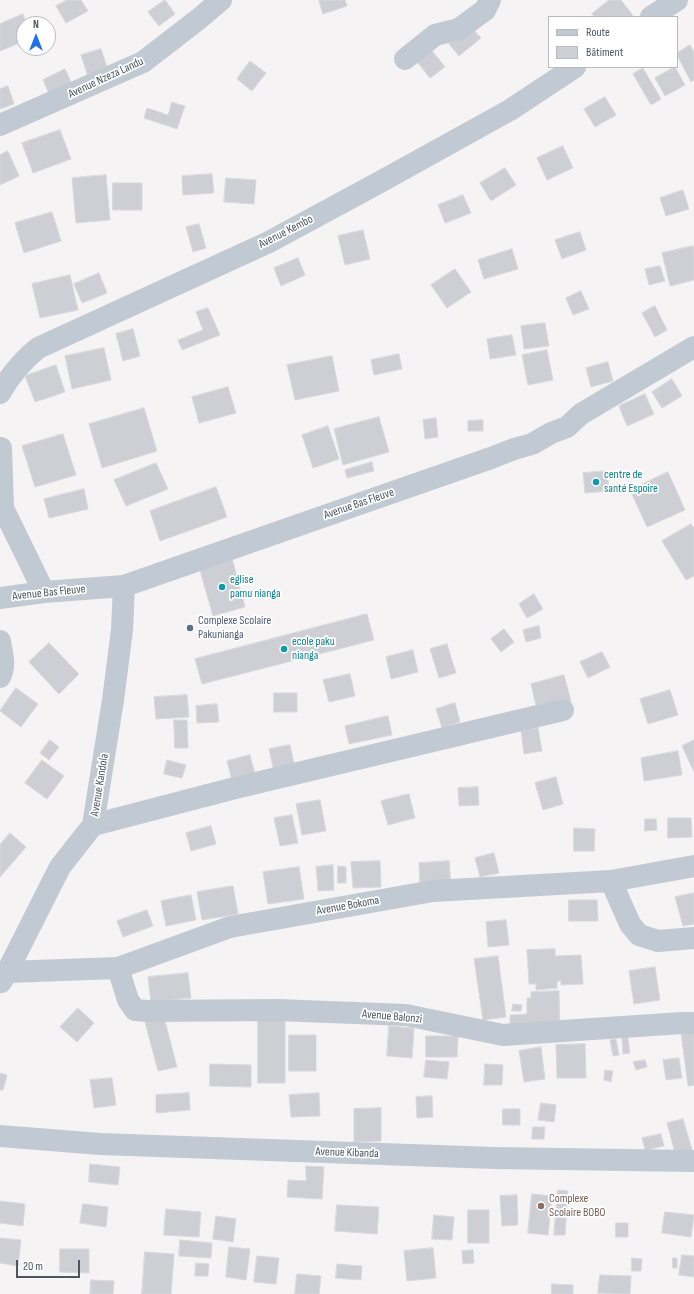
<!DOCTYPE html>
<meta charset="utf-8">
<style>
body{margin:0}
#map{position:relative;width:694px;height:1294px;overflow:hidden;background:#f5f3f3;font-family:"Sofia Sans Condensed",sans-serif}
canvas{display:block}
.legend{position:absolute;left:548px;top:16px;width:130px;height:52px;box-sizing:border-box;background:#fff;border:1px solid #b7bbc0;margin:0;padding:5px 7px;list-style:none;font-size:12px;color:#4a5661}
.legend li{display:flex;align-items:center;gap:8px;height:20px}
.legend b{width:20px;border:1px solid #b7bbc0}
.north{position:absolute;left:16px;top:16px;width:40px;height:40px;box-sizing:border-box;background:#fff;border:1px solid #b7bbc0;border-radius:50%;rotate:0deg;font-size:11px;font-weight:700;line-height:16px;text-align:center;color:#4a5661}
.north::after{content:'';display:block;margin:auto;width:14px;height:18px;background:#1a73e8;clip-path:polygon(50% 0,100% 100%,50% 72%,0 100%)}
.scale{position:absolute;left:16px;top:1260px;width:64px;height:18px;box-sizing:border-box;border:2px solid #4a5661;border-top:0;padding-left:5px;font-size:12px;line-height:14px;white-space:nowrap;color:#4a5661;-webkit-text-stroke:3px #fff;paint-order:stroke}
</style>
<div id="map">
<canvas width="694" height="1294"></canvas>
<ul class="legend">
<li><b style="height:5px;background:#c1cad2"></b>Route</li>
<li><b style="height:11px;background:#cdcfd5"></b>Bâtiment</li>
</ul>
<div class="north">N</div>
<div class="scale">20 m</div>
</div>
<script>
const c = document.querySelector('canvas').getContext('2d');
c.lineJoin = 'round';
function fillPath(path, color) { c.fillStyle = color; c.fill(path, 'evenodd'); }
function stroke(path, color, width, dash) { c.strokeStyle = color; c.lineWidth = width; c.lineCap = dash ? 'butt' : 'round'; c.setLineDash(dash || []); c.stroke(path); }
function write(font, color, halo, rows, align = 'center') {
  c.font = font + ' "Sofia Sans Condensed",sans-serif'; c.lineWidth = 3.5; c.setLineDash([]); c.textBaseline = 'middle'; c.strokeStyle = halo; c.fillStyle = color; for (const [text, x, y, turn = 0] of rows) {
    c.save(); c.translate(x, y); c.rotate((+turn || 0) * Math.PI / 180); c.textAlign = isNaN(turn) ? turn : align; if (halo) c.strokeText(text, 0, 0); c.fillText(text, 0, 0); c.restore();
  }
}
const building = new Path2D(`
 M 67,0 L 81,0 L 88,11 L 66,23 L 56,6 Z
 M 165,0 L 175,14 L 159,26 L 148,12 Z
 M 319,0 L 345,0 L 347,6 L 323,14 Z
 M 609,0 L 621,0 L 634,17 L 595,17 L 592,14 Z
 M 23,14 L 27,24 L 24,24 L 24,41 L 0,51 L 0,24 Z
 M 470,26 L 481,38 L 459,56 L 449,44 Z
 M 690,45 L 694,52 L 694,80 L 691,82 L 677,55 L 677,53 Z
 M 429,47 L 445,67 L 430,78 L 415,59 Z
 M 101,49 L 109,73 L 89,80 L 81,55 Z
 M 250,61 L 266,73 L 252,91 L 237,79 Z
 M 675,67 L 685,85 L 665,96 L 655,78 Z
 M 643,68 L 661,99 L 651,105 L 633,74 Z
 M 65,69 L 74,88 L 51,98 L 43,80 Z
 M 8,86 L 14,104 L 0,109 L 0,89 Z
 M 605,97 L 616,115 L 595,127 L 584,109 Z
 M 172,102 L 185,106 L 177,129 L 144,118 L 147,108 L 168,115 Z
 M 60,130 L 71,159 L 33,173 L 22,143 Z
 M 563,146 L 573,168 L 547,180 L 537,158 Z
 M 8,151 L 19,176 L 0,185 L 0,155 Z
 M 505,168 L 516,185 L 491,201 L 480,183 Z
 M 212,174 L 214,193 L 183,195 L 182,176 Z
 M 106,175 L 110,220 L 76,223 L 72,178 Z
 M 226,178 L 256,180 L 254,204 L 224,202 Z
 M 113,183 L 142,183 L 142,210 L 113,210 Z
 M 683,190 L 689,209 L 666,216 L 660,198 Z
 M 463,195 L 471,213 L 445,223 L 438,205 Z
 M 52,212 L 61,241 L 24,253 L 15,223 Z
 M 199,224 L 206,248 L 193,252 L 186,227 Z
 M 363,230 L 370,259 L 345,265 L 338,236 Z
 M 580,232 L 586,250 L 562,259 L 555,240 Z
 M 693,246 L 694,252 L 694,280 L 670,286 L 662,253 Z
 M 512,249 L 518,269 L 484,279 L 478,260 Z
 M 298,258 L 305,275 L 281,286 L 274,268 Z
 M 660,266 L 665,281 L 649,285 L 645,269 Z
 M 455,269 L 471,292 L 447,308 L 431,285 Z
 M 99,273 L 107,293 L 82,303 L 74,284 Z
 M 70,275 L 78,310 L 40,318 L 32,284 Z
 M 581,291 L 589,309 L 573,315 L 566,298 Z
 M 655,306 L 667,330 L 655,337 L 642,313 Z
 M 208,308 L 220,335 L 182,350 L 178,340 L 203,330 L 196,312 Z
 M 545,323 L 549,346 L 524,349 L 521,326 Z
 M 133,329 L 140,356 L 123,361 L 116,334 Z
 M 512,335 L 516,355 L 490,359 L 487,339 Z
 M 104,348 L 111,380 L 72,389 L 65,356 Z
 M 547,350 L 553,380 L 528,385 L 522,355 Z
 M 399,354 L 402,369 L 374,375 L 371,360 Z
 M 332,356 L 339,391 L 295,400 L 287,365 Z
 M 608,362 L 613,381 L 591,387 L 586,368 Z
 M 56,365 L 65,392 L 35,402 L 25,376 Z
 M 672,379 L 682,396 L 662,408 L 652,392 Z
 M 228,387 L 236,413 L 199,423 L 192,397 Z
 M 645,394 L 654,414 L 627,426 L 619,406 Z
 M 144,408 L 157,451 L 102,468 L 89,424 Z
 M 379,417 L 389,452 L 343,465 L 334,429 Z
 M 436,418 L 438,437 L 425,439 L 423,420 Z
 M 483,420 L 483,431 L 468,431 L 468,421 Z
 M 328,426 L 339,459 L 313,468 L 302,435 Z
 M 63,434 L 76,475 L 35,487 L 22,446 Z
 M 372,462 L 374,471 L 347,478 L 345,470 Z
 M 156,463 L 168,489 L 126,506 L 114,480 Z
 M 607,471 L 609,491 L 585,493 L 583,473 Z
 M 668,472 L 685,510 L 647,527 L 630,490 Z
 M 216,487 L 227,517 L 160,541 L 150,511 Z
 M 84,489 L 88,509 L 49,518 L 44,499 Z
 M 691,524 L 694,528 L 694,576 L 686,580 L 662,541 Z
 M 232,558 L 245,607 L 213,616 L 199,567 Z
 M 534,594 L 543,609 L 527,618 L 519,604 Z
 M 367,614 L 374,640 L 202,684 L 195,659 Z
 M 539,626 L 541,638 L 526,642 L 523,630 Z
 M 504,629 L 514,642 L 501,652 L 491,639 Z
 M 49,643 L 79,674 L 59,694 L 29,662 Z
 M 447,644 L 456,673 L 439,678 L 430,649 Z
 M 413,650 L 418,672 L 391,679 L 386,657 Z
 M 602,652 L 610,667 L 588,678 L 580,662 Z
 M 350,674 L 355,696 L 329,702 L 323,680 Z
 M 564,675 L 571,701 L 537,710 L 531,684 Z
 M 16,688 L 38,704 L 21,727 L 0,711 Z
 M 670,690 L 678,715 L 648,724 L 640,699 Z
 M 274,693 L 297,693 L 297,712 L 274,712 Z
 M 187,695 L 189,717 L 156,719 L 154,697 Z
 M 455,703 L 460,722 L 442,728 L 436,709 Z
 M 217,704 L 219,722 L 197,723 L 196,706 Z
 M 388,716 L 392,735 L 349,744 L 345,726 Z
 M 174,720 L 187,720 L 188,748 L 175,748 Z
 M 538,728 L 542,751 L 524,754 L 521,731 Z
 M 50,740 L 59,747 L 49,760 L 40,753 Z
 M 694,740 L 694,772 L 682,746 Z
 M 290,745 L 295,767 L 274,772 L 269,749 Z
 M 678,751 L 682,775 L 644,781 L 641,758 Z
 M 250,755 L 255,774 L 232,780 L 227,761 Z
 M 42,760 L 64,776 L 47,799 L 25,783 Z
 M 167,760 L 186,765 L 182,778 L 164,774 Z
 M 556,777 L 563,804 L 543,810 L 535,783 Z
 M 478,787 L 479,805 L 459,806 L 458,788 Z
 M 409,794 L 415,818 L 388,825 L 381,801 Z
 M 320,800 L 326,831 L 302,835 L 296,804 Z
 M 292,815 L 298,843 L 280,846 L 274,818 Z
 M 668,818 L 691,818 L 692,837 L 668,838 Z
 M 645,819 L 656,819 L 657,830 L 645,831 Z
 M 211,826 L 216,844 L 191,851 L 186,833 Z
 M 574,828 L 595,829 L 594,851 L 574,851 Z
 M 10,833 L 26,847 L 0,877 L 0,845 Z
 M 494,853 L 499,873 L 480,877 L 475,858 Z
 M 380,861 L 381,887 L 353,888 L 351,862 Z
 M 449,861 L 451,885 L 420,887 L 419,863 Z
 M 333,865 L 334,890 L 318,891 L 316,867 Z
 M 338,866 L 346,867 L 346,883 L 338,883 Z
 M 299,867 L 304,899 L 268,904 L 263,872 Z
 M 233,886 L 238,914 L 202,920 L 197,892 Z
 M 694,893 L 694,924 L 683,926 L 675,897 Z
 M 191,895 L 196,920 L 166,926 L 161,901 Z
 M 569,900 L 597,900 L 598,921 L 569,921 Z
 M 147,910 L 153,926 L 123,937 L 117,921 Z
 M 506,920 L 509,945 L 488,947 L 486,922 Z
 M 555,949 L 555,956 L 581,955 L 583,984 L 561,985 L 561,981 L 557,981 L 557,988 L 536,990 L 536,984 L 529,984 L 527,950 Z
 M 498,956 L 506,1017 L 483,1020 L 474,959 Z
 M 655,967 L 660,1000 L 634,1004 L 629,971 Z
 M 188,973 L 191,998 L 151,1002 L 148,977 Z
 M 559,991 L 560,1030 L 510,1025 L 510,1015 L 527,1014 L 527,998 L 531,998 L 531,992 Z
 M 513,1004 L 522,1005 L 521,1011 L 512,1011 Z
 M 78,1008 L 94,1023 L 77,1042 L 60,1027 Z
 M 164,1017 L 177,1067 L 158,1071 L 145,1022 Z
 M 258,1017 L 285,1017 L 285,1083 L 258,1083 Z
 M 389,1026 L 414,1028 L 412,1058 L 387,1056 Z
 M 694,1032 L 694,1085 L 688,1086 L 681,1033 Z
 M 289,1035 L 316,1035 L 316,1071 L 289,1071 Z
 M 426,1036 L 458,1036 L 457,1057 L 426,1057 Z
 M 628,1037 L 630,1053 L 623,1054 L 622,1038 Z
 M 616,1039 L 619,1055 L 613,1056 L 610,1040 Z
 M 585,1044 L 586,1078 L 557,1078 L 556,1045 Z
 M 541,1047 L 545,1079 L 524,1082 L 519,1051 Z
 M 679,1058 L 682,1078 L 666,1080 L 663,1060 Z
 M 426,1060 L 449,1062 L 447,1079 L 424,1077 Z
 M 645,1060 L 647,1067 L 636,1070 L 633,1062 Z
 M 210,1064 L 251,1065 L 251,1087 L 210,1086 Z
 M 485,1064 L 503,1065 L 502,1085 L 484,1085 Z
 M 605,1070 L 613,1071 L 611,1082 L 604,1080 Z
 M 0,1073 L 7,1075 L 3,1090 L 0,1090 Z
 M 112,1078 L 116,1105 L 94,1108 L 90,1080 Z
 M 189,1093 L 190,1110 L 156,1113 L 156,1095 Z
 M 319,1093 L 320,1116 L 291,1117 L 289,1095 Z
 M 432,1096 L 433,1117 L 417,1118 L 416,1097 Z
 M 541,1103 L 556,1105 L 554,1122 L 538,1120 Z
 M 381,1108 L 381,1141 L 354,1142 L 354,1109 Z
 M 503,1109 L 520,1109 L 520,1125 L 503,1125 Z
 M 683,1119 L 693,1153 L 676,1157 L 667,1123 Z
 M 533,1127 L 545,1127 L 544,1139 L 532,1139 Z
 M 661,1134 L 664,1146 L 645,1150 L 642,1138 Z
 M 90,1164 L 120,1167 L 118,1185 L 89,1182 Z
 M 306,1166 L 324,1167 L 322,1199 L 287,1197 L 288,1180 L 306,1181 Z
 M 558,1190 L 568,1191 L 565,1235 L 554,1235 Z
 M 532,1194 L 552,1196 L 548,1235 L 528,1233 Z
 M 517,1195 L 518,1225 L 502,1226 L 500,1196 Z
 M 0,1201 L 25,1204 L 23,1226 L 0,1223 Z
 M 83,1204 L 108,1207 L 106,1227 L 80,1223 Z
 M 337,1205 L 379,1207 L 377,1234 L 335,1231 Z
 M 166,1209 L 201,1212 L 199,1237 L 164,1235 Z
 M 468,1210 L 489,1210 L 489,1243 L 468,1243 Z
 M 665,1212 L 694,1215 L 691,1237 L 662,1233 Z
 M 434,1215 L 454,1217 L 452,1240 L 432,1239 Z
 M 216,1216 L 236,1219 L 233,1242 L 213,1239 Z
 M 616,1223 L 628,1223 L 628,1237 L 616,1237 Z
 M 0,1238 L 21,1240 L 18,1266 L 0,1263 Z
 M 180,1240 L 212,1243 L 211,1258 L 179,1256 Z
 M 229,1247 L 250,1249 L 246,1280 L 226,1277 Z
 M 433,1248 L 436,1278 L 407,1281 L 404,1251 Z
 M 60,1249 L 89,1249 L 89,1273 L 60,1272 Z
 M 473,1250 L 474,1263 L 463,1264 L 462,1251 Z
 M 145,1252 L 174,1254 L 171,1294 L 142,1294 Z
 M 682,1255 L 694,1256 L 694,1277 L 679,1275 Z
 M 257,1256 L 279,1258 L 276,1284 L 254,1282 Z
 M 632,1258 L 642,1259 L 641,1271 L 632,1271 Z
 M 673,1258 L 677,1258 L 677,1268 L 673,1268 Z
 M 196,1263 L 209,1264 L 208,1276 L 195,1276 Z
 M 337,1264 L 362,1266 L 361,1280 L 336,1278 Z
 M 297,1274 L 321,1276 L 319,1294 L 295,1294 Z
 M 600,1275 L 631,1276 L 630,1294 L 598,1293 Z
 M 91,1280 L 114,1281 L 113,1294 L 90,1294 Z
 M 552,1284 L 573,1285 L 573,1294 L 552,1294 Z`);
fillPath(building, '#cdcfd5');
stroke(building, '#d7d9de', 1);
stroke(new Path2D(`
 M 651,17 L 677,0
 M 405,59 L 435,35 L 459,29 L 485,10 L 490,0
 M 0,125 L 143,62 L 200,18 L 221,0
 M 0,393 C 11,374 22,361 38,348 L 269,242 L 380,182 L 510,110 L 575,67
 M 1,448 L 3,508 L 44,592
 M 0,598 L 44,592 L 124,586 L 491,458 L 514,449 L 532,444 L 551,433 L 567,427 L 581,414 L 694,347
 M 0,641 C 2,653 6,666 0,677
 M 93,825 L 235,788 L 563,710
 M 611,881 L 630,924 L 639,935 L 658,941 L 694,938
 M 118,968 L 128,1000 L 135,1010 L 147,1011 L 277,1010 L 406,1015 L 503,1035 L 682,1023 L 694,1023
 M 7,972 L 118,968 L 230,927 L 433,891 L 611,881 L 694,866
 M 1,982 L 7,972 L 60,867 L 93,825 L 113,700 L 122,630 L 124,586
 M 0,1136 L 100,1144 L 494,1158 L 694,1161`), '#c1cad2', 22);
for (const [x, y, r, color] of [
 [596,482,4,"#0f9aa8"],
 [222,587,4,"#0f9aa8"],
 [190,628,4,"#5c6f8a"],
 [284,649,4,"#0f9aa8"],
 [541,1206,4,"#8d6e63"]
]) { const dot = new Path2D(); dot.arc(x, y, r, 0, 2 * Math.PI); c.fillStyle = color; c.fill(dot); stroke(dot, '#fff', 1.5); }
write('12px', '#4a5661', '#fff', [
 ["Avenue Nzeza Landu",106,78,-25],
 ["Avenue Kembo",286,232,-27],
 ["Avenue Bas Fleuve",359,504,-19],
 ["Avenue Bas Fleuve",49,593,-6],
 ["Avenue Kandola",100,785,-81],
 ["Avenue Bokoma",348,906,-10],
 ["Avenue Balonzi",392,1017,5],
 ["Avenue Kibanda",347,1153,2]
]);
write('12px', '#0d838f', '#fff', [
 ["centre de",604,475],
 ["santé Espoire",604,489],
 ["eglise",230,580],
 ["pamu nianga",230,594],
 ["ecole paku",292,642],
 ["nianga",292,656]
], 'left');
write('12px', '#4e5e75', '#fff', [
 ["Complexe Scolaire",198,621],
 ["Pakunianga",198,635]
], 'left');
write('12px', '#785e54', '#fff', [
 ["Complexe",549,1199],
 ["Scolaire BOBO",549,1213]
], 'left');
</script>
